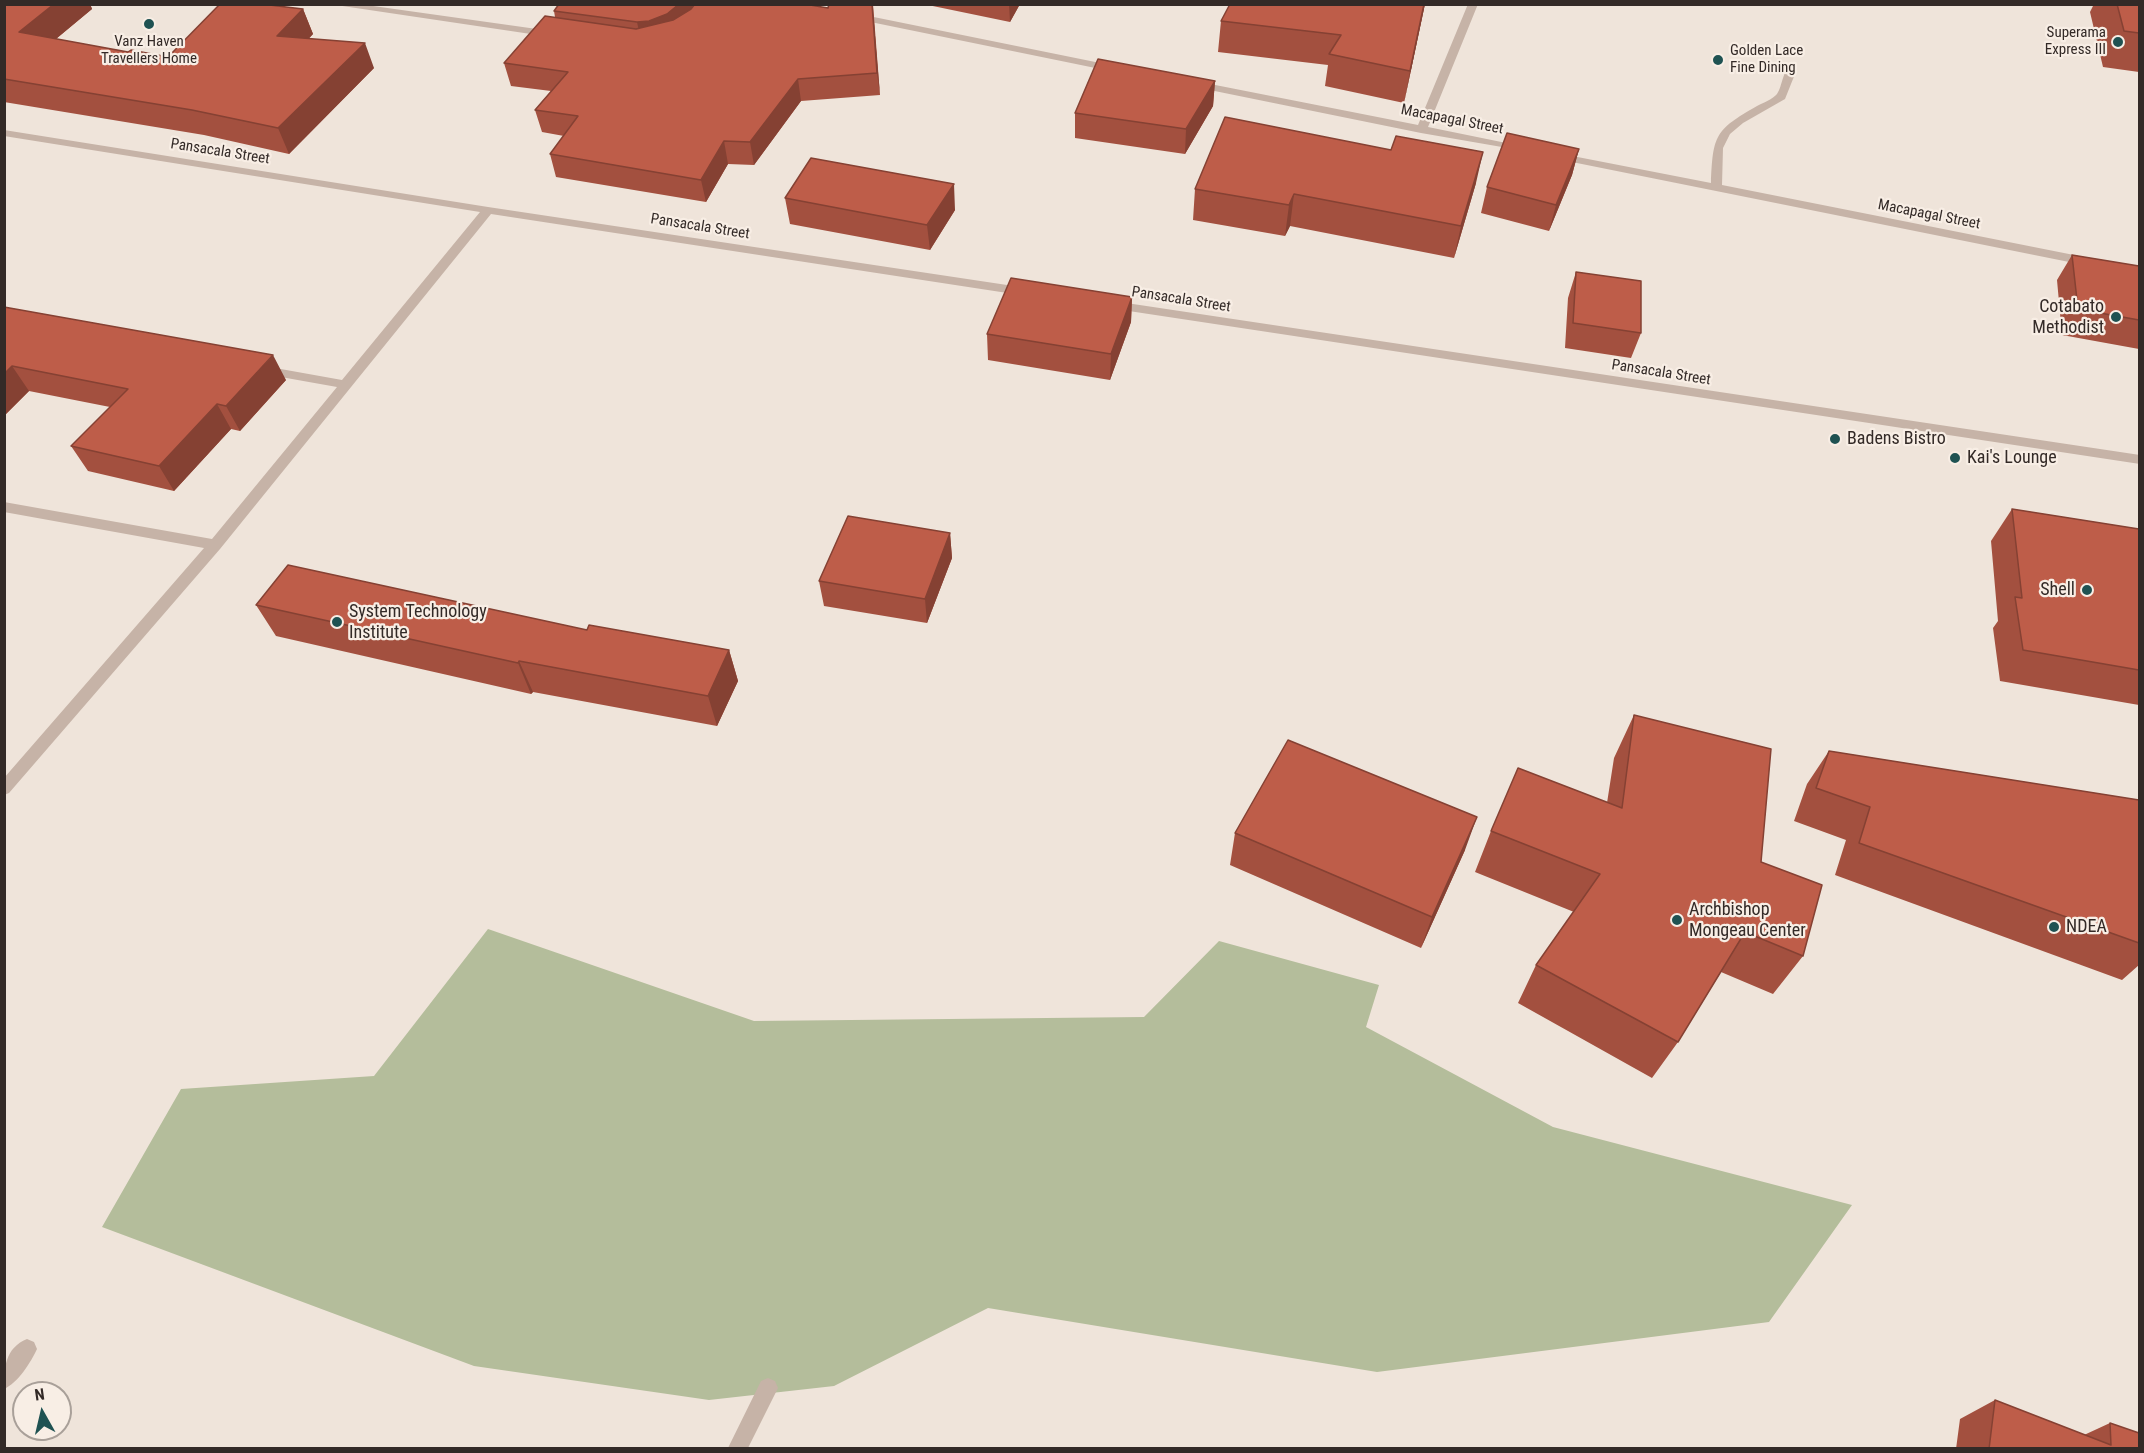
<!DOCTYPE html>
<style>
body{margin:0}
#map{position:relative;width:2144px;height:1453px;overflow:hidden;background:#efe4da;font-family:"Roboto Condensed",sans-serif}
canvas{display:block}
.frame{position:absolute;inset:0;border:6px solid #332a27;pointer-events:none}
.north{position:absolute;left:12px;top:1381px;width:60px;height:60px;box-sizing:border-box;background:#f8eee5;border:2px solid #a9a099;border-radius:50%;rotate:352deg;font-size:16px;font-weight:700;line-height:24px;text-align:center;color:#332a27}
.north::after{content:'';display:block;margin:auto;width:21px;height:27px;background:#1f5252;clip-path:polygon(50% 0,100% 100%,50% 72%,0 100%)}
</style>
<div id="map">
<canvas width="2144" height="1453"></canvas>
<div class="frame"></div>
<div class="north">N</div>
</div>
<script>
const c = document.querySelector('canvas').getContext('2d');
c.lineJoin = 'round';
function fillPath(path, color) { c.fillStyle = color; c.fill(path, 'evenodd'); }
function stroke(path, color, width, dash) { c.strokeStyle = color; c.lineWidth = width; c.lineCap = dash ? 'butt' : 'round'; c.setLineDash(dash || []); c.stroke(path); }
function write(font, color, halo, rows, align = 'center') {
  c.font = font + ' "Roboto Condensed",sans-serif'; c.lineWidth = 4.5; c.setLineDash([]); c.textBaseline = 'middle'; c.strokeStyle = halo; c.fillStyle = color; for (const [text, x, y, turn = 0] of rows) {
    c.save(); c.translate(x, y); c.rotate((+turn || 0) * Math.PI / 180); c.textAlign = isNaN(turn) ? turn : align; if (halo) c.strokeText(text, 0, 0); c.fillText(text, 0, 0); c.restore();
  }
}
fillPath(new Path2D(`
 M 488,929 L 754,1021 L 1144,1017 L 1219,941 L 1379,985 L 1366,1027 L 1553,1127 L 1852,1205 L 1769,1322 L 1377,1372 L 988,1308 L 834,1386 L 709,1400 L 474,1366 L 102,1227 L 181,1089 L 374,1076 Z`), '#b4bd9b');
fillPath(new Path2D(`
 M 329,4 L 359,4 L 551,31 L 556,34 L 551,37 Z
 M 1468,4 L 1478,4 L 1428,127 L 1521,146 L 1525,147 L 1525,151 L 1421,133 L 1195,87 L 1190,84 L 1195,81 L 1418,125 Z
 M 854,13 L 1115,66 L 1120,69 L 1115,72 L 851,18 L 851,14 Z
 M 1792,66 L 1797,69 L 1785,99 L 1743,123 L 1730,134 L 1723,148 L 1722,185 L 2089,258 L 2095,262 L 2089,266 L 1557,159 L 1552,156 L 1557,153 L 1711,183 C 1713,135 1715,130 1757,106 C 1763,103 1773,99 1777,94 C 1783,85 1782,70 1792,66 Z
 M 4,130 L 488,207 L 1027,288 L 1033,292 L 1027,296 L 491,214 L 220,549 L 9,793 L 4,795 L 4,778 L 204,548 L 4,512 L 4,502 L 212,539 L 337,387 L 264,374 L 260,373 L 258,370 L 260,367 L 264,366 L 342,380 L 480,212 L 4,136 Z
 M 1113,301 L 2140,455 L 2140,464 L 1109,308 L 1107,305 Z
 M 27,1339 L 34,1342 L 37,1349 C 31,1362 18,1383 4,1389 C 4,1368 5,1348 27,1339 Z
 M 768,1378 L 775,1381 L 778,1388 L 748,1448 L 728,1448 L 761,1381 Z`), '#c6b3a7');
fillPath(new Path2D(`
 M 4,4 L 90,4 L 92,9 L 56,39 L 128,52 L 168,57 L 303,9 L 313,34 L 308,39 L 374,68 L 289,154 L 204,135 L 4,102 Z
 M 559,4 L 694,4 L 694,6 L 828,8 L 873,4 L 880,95 L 801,101 L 754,165 L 728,164 L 706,202 L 556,177 L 550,154 L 564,136 L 542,132 L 535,110 L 551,91 L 511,86 L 504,63 L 555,17 L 554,11 Z
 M 923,4 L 1020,4 L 1010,22 Z
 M 1425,4 L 1404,103 L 1325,86 L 1328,65 L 1218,52 L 1221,21 Z
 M 2094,4 L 2139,4 L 2139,72 L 2103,67 L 2090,12 Z
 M 1215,81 L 1213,106 L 1185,154 L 1075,138 L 1075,113 Z
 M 1579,149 L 1572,175 L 1549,231 L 1481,213 L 1487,187 Z
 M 1476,183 L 1454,258 L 1290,226 L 1285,236 L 1193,220 L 1195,189 Z
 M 785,198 L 955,210 L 930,250 L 790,224 Z
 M 2072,255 L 2139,266 L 2139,349 L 2062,335 L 2057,280 Z
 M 1576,272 L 1641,333 L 1631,358 L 1565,348 L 1568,298 Z
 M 1132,297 L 1131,322 L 1110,380 L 988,360 L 987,334 Z
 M 4,307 L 286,380 L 240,431 L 231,429 L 174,491 L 88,471 L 71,446 L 110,407 L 29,391 L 4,416 Z
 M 2012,509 L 2139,529 L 2139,705 L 2000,681 L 1993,628 L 1998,621 L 1991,541 Z
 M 950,533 L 952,558 L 927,623 L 824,606 L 819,581 Z
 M 256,605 L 587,630 L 729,650 L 738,681 L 717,726 L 533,692 L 531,694 L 276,636 Z
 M 1634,715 L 1761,862 L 1803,956 L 1773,994 L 1721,972 L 1678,1042 L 1652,1078 L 1518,1003 L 1536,965 L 1574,912 L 1475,872 L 1491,831 L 1607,803 L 1614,758 Z
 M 1829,751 L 2139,800 L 2139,965 L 2122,980 L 1835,875 L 1846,840 L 1794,821 L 1807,784 Z
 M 1235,833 L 1465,850 L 1421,948 L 1230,865 Z
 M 1995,1400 L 2084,1435 L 2110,1423 L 2139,1449 L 1956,1449 L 1960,1419 Z`), '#a3503f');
fillPath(new Path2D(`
 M 54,4 L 90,4 L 92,9 L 34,57 L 19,32 Z
 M 679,4 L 694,4 L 695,12 L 641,41 L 637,22 Z
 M 872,4 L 874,24 L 880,95 L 877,73 Z
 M 1009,4 L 1020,4 L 1010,22 Z
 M 1424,4 L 1425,4 L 1404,103 L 1410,71 Z
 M 303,9 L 313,34 L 288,61 L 277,36 Z
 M 365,43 L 374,68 L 289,154 L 278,128 Z
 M 798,79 L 801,101 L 754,165 L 750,142 Z
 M 1215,81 L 1213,106 L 1185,154 L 1186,129 Z
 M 724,141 L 728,164 L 706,202 L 701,180 Z
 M 1579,149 L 1572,175 L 1549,231 L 1556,205 Z
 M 1483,152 L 1476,183 L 1454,258 L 1461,226 Z
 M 954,184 L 955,210 L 930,250 L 927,225 Z
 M 1294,194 L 1290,226 L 1285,236 L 1289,205 Z
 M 1132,297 L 1131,322 L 1110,380 L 1111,354 Z
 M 273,355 L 286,380 L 240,431 L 226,406 Z
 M 12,366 L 29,391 L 4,416 L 4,374 Z
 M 217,404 L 231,429 L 174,491 L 159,466 Z
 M 950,533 L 952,558 L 927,623 L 925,599 Z
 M 729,650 L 738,681 L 717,726 L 708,696 Z
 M 519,661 L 533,692 L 531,694 L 518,663 Z
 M 1477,817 L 1465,850 L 1421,948 L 1432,917 Z`), '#854133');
const building = new Path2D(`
 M 4,4 L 54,4 L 19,32 L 128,52 L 131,50 L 168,57 L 220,4 L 261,4 L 303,9 L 277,36 L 365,43 L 278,128 L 192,110 L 4,79 Z
 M 559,4 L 679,4 L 667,14 L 649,21 L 637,22 L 554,11 Z
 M 695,4 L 804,4 L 828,8 L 829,4 L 872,4 L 877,73 L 798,79 L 750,142 L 724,141 L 701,180 L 550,154 L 578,116 L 535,110 L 568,72 L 504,63 L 545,16 L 636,29 L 673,20 L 691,9 Z
 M 1230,4 L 1424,4 L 1410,71 L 1329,54 L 1341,35 L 1221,21 Z
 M 2117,4 L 2139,4 L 2139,33 L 2124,31 Z
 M 1098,59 L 1215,81 L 1186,129 L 1075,113 Z
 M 1225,117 L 1391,150 L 1396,136 L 1483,152 L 1461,226 L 1294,194 L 1289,205 L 1195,189 Z
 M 1507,133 L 1579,149 L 1556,205 L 1487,187 Z
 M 811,158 L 954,184 L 927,225 L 785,198 Z
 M 2072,255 L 2139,266 L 2139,320 L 2078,309 Z
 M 1576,272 L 1641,281 L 1641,333 L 1573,323 Z
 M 1011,278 L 1132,297 L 1111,354 L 987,334 Z
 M 4,307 L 273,355 L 226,406 L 217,404 L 159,466 L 71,446 L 128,389 L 12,366 L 4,374 Z
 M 2012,509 L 2139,529 L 2139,670 L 2023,650 L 2015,597 L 2022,598 Z
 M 848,516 L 950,533 L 925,599 L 819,581 Z
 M 288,565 L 587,630 L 589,625 L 729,650 L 708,696 L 519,661 L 518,663 L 256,605 Z
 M 1634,715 L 1771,749 L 1761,862 L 1822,885 L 1803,956 L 1745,932 L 1678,1042 L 1536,965 L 1600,874 L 1491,831 L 1518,768 L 1622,808 Z
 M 1288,740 L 1477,817 L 1432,917 L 1235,833 Z
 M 1829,751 L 2139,800 L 2139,943 L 1859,843 L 1870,807 L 1816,788 Z
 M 1995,1400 L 2111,1445 L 2110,1423 L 2139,1433 L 2139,1449 L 1989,1449 Z`);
fillPath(building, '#be5d49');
stroke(building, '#854133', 1.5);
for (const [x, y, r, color] of [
 [149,24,6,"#1f5252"],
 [2118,42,6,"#1f5252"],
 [1718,60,6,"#1f5252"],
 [2116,317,6,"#1f5252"],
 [1835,439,6,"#1f5252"],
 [1955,458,6,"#1f5252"],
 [2087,590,6,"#1f5252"],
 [337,622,6,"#1f5252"],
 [1677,920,6,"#1f5252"],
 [2054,927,6,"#1f5252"]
]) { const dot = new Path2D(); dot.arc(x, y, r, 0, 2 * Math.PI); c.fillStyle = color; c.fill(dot); stroke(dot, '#f8eee5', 2); }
write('15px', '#332a27', '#f8eee5', [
 ["Superama",2106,33],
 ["Express III",2106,50],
 ["Vanz Haven",149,42,"center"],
 ["Travellers Home",149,59,"center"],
 ["Golden Lace",1730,51,"left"],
 ["Fine Dining",1730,68,"left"]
], 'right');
write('15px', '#332a27', '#f8eee5', [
 ["Macapagal Street",1452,120,11],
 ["Pansacala Street",220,152,9],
 ["Macapagal Street",1929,215,11],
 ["Pansacala Street",700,227,9],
 ["Pansacala Street",1181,300,9],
 ["Pansacala Street",1661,373,9]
]);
write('18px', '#332a27', '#f8eee5', [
 ["Cotabato",2104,307,"right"],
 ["Methodist",2104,328,"right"],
 ["Badens Bistro",1847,439],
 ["Kai's Lounge",1967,458],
 ["Shell",2075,590,"right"],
 ["System Technology",349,612],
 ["Institute",349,633],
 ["Archbishop",1689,910],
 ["Mongeau Center",1689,931],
 ["NDEA",2066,927]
], 'left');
</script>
